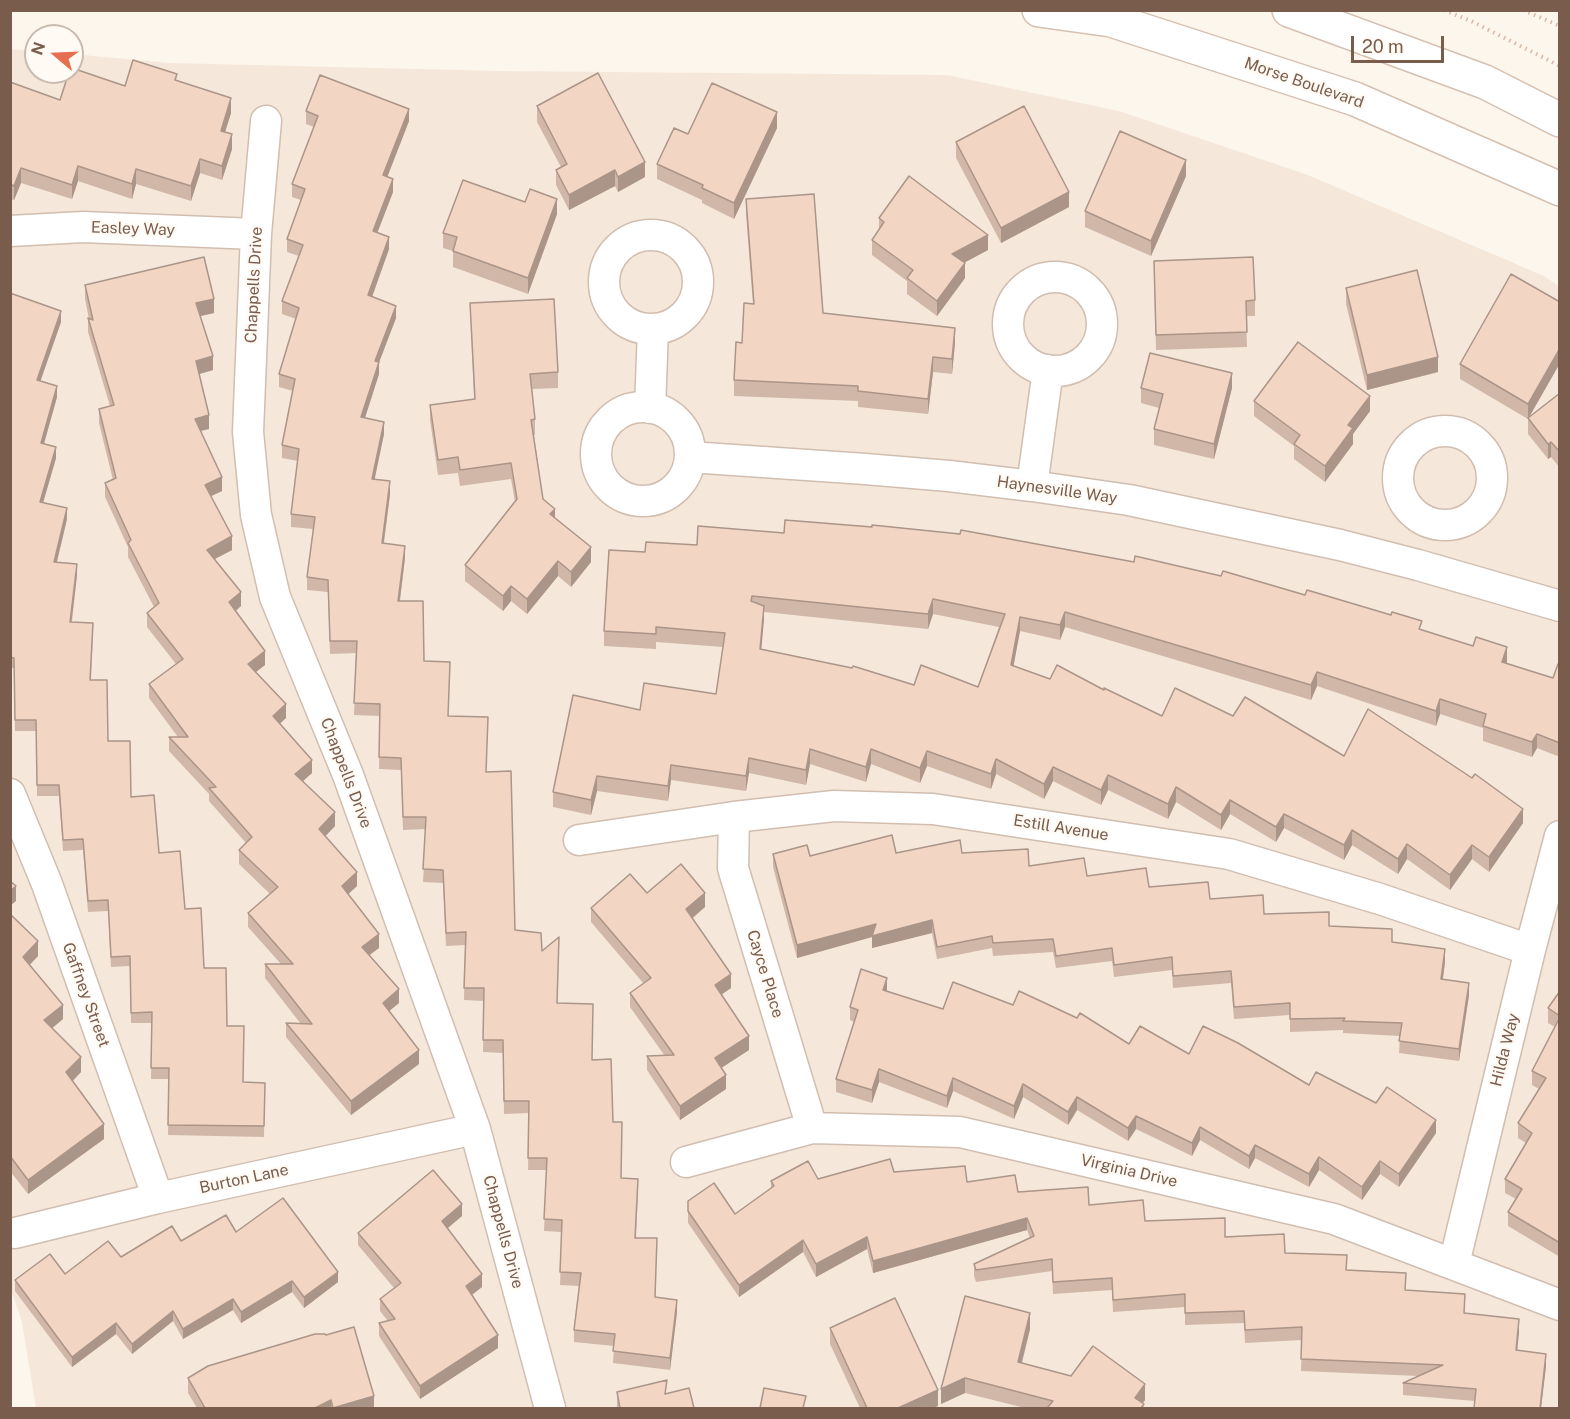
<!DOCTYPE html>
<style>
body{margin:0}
#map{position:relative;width:1570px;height:1419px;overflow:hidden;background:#fdf6ec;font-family:"Public Sans",sans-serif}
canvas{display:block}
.frame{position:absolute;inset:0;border:12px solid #7a5c4d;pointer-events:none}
.north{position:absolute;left:24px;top:24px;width:60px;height:60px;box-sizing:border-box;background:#fffaf3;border:2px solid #cabbb1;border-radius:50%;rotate:289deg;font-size:16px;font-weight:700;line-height:24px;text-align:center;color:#7a5c4d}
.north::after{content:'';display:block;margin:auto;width:21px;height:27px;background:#e76f51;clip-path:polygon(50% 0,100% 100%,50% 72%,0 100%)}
.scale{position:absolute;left:1351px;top:36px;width:93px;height:27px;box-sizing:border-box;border:3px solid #7a5c4d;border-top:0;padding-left:8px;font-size:18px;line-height:21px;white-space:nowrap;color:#7a5c4d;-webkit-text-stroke:4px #fffaf3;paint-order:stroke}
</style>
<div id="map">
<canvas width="1570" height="1419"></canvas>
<div class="frame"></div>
<div class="north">N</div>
<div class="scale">20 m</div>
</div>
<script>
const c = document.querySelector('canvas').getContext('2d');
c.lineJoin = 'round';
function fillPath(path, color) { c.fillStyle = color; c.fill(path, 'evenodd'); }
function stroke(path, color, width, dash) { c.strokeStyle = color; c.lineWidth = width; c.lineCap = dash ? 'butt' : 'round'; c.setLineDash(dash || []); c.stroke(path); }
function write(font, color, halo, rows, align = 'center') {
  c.font = font + ' "Public Sans",sans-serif'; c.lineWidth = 4.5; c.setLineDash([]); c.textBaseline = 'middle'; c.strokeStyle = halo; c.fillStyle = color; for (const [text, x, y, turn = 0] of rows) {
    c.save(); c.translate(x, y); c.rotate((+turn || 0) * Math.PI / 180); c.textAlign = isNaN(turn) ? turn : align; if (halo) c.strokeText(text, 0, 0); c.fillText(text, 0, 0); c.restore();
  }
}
fillPath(new Path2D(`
 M 11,49 L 36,51 L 36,72 L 72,72 L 72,54 L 170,63 L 501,71 L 947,75 L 1119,111 L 1308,175 L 1544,276 L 1559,286 L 1559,1408 L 36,1408 L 22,1322 L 11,1290 Z`), '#f5e8da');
const minor = new Path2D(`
 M 266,121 L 256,234 L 248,432 L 256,515 L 275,597 L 348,775 L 475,1129 L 550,1408
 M 10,231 L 83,227 L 256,234
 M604 282a47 47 0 1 1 94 0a47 47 0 1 1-94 0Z
 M1008 324a47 47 0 1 1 94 0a47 47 0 1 1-94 0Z
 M596 454a47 47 0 1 1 94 0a47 47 0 1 1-94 0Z
 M 650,408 L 653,329
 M1398 478a47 47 0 1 1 94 0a47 47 0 1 1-94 0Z
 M 690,457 L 865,469 L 949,476 L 1032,486 L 1129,500 L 1340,545 L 1418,565 L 1560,606
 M 1032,486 L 1048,370
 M 10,794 L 47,884 L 158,1198
 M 734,817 L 733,868 L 812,1128
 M 579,840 L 734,817 L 834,806 L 933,809 L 1229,854 L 1380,899 L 1530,950
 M 686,1162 L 812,1128 L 960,1132 L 1334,1219 L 1560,1305
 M 15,1233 L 158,1198 L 475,1129
 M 1454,1264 L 1530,950 L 1560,836`);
const secondary = new Path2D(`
 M 1039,10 L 1111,20 L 1355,99 L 1560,189
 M 1289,10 L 1485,82 L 1560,120`);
stroke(minor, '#d1beb0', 33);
stroke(secondary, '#d6c0b0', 36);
stroke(new Path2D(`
 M 1444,10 L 1471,21 L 1560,66
 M 1523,10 L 1560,26`), '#d9b8a5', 4, [1.5, 4.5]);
stroke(minor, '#fff', 30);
stroke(secondary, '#fff', 33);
fillPath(new Path2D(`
 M 177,81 L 231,113 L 225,132 L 232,149 L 222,180 L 200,173 L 191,201 L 136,184 L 132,199 L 78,181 L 72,199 L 21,183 L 14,200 L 10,199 L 10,82 L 60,100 L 125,86 Z
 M 537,106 L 645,177 L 618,192 L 615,186 L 569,210 L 556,185 L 556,170 L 561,167 L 537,122 Z
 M 306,111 L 409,121 L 387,177 L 393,192 L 377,233 L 389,249 L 372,297 L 396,318 L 379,362 L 379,374 L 365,418 L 384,434 L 374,479 L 390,494 L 384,543 L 405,558 L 400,601 L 424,661 L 448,716 L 486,772 L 515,930 L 542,951 L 558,1003 L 592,1060 L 613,1122 L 621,1178 L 638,1191 L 636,1238 L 656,1297 L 677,1312 L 670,1370 L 613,1363 L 614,1346 L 574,1342 L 574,1330 L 579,1286 L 560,1285 L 562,1232 L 544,1231 L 547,1170 L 528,1170 L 529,1113 L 504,1114 L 503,1053 L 483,1052 L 484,1001 L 464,1000 L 465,945 L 446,946 L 443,883 L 423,882 L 426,829 L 403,830 L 401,770 L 379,769 L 380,716 L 354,715 L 356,653 L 330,654 L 328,592 L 307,590 L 307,577 L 313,529 L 291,527 L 291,514 L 298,461 L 282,458 L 282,445 L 293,391 L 279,387 L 279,374 L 296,319 L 282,314 L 282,301 L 299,256 L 287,252 L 287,239 L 301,200 L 292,197 L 292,184 L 314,127 L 306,124 Z
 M 777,128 L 734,219 L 702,203 L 702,200 L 657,179 L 657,164 L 688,134 Z
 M 956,142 L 1069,207 L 1001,243 L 956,158 Z
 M 1186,176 L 1151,256 L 1085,227 L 1085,211 Z
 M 746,199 L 823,313 L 955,343 L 952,374 L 933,372 L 928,414 L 858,407 L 858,401 L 734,396 L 734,380 L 742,343 L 753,304 L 746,214 Z
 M 557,214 L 528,294 L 453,267 L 453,251 L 443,248 L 443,233 Z
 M 879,218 L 988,250 L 964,263 L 965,278 L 937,316 L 907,294 L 907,281 L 872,255 L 872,240 L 879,230 Z
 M 1154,276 L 1255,300 L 1255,316 L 1246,316 L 1247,347 L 1156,350 Z
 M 85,285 L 214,313 L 200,316 L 213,370 L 199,374 L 209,429 L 201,431 L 222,491 L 211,496 L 232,550 L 215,559 L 241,606 L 236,611 L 265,665 L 256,672 L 286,718 L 280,723 L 312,773 L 303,781 L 335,826 L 325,836 L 357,886 L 348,894 L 379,948 L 370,955 L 399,1003 L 389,1011 L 419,1064 L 351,1115 L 286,1037 L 286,1023 L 301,1024 L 265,978 L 265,964 L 281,964 L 248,927 L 248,913 L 270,894 L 239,864 L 239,850 L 246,843 L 209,801 L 209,794 L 169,751 L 169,737 L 178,737 L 149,698 L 149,684 L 176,664 L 147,627 L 147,613 L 154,607 L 128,557 L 128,547 L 105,497 L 105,483 L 113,480 L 99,423 L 99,409 L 110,406 L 88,332 L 88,318 L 89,319 L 85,299 Z
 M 1346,288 L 1438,372 L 1367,390 L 1346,304 Z
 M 10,293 L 61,322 L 40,381 L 57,397 L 44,444 L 56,458 L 43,503 L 67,519 L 57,562 L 77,575 L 72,622 L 93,634 L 91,680 L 108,741 L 131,797 L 159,853 L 185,909 L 204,968 L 227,1026 L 243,1082 L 265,1083 L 264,1137 L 168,1135 L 169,1079 L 151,1079 L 152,1023 L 131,1023 L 130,966 L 111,967 L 108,911 L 88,912 L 83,850 L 63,851 L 59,796 L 37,796 L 36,731 L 15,731 L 14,668 L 10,668 Z
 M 1560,302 L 1560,363 L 1529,417 L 1560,393 L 1560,468 L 1551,457 L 1548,459 L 1528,434 L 1528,419 L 1460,379 L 1460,364 Z
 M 470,303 L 558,372 L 558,388 L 532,389 L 535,419 L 535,435 L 534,435 L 543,499 L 555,518 L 591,562 L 571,587 L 558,576 L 527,614 L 511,601 L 503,611 L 465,581 L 465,565 L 515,502 L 511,479 L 460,486 L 458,473 L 438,475 L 430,420 L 430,405 L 474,399 Z
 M 1141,388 L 1232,388 L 1214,459 L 1154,445 L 1154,429 L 1159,408 L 1141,403 Z
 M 1254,401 L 1370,411 L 1353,434 L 1353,444 L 1325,482 L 1294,459 L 1294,446 L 1254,416 Z
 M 609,550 L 1422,630 L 1507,662 L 1506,663 L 1553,678 L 1560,664 L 1560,757 L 1537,748 L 1532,757 L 1483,741 L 1483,728 L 1440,714 L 1436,726 L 1317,686 L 1311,700 L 1065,627 L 1060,640 L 1020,631 L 1013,666 L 1050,679 L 1104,690 L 1162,716 L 1233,716 L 1344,756 L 1523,823 L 1489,872 L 1472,859 L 1450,890 L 1407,859 L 1398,874 L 1352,845 L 1344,860 L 1284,828 L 1276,842 L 1230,814 L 1221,830 L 1176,802 L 1168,819 L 1108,790 L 1101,805 L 1053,781 L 1044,799 L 996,774 L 991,789 L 927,766 L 920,783 L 871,764 L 866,782 L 810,764 L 806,785 L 749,773 L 746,791 L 671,780 L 668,801 L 597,791 L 591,815 L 553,807 L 553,792 L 640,710 L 716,694 L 723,647 L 656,642 L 656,649 L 604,646 L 604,631 ZM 764,612 L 928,629 L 933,614 L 999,627 L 978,687 L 914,685 L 761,649 Z
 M 896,853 L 962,853 L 1210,899 L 1264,914 L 1329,926 L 1392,942 L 1445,962 L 1443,979 L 1469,995 L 1459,1061 L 1399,1053 L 1400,1036 L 1343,1033 L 1343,1030 L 1290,1032 L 1290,1015 L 1234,1019 L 1231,983 L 1173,988 L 1172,970 L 1114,977 L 1112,961 L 1056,968 L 1053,952 L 993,956 L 992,948 L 937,959 L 932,933 L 872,948 L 872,937 L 797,958 L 773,867 L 773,854 L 810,856 Z
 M 647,893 L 705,907 L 693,918 L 731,988 L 722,994 L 749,1050 L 721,1068 L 726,1089 L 680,1120 L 647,1070 L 647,1056 L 665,1056 L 630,1007 L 630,993 L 644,984 L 591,922 L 591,908 Z
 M 10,914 L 38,956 L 30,965 L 63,1019 L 52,1028 L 81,1072 L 73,1081 L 104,1139 L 28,1194 L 10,1171 Z
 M 1560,991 L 1560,1257 L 1508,1226 L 1508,1212 L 1516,1199 L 1505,1193 L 1505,1179 L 1526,1143 L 1518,1138 L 1518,1123 L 1539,1089 L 1532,1085 L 1532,1071 L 1555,1027 L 1548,1023 L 1548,1008 Z
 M 887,992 L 943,1009 L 1013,1005 L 1129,1044 L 1189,1054 L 1309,1085 L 1376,1103 L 1436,1133 L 1399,1187 L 1380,1174 L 1362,1200 L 1319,1170 L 1309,1187 L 1255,1158 L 1249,1169 L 1200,1140 L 1192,1156 L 1136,1129 L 1128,1141 L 1077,1110 L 1068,1125 L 1023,1097 L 1014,1119 L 953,1091 L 947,1108 L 879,1082 L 872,1103 L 836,1092 L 836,1079 L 854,1022 L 850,1020 L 850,1007 Z
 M 894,1172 L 967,1182 L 1089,1205 L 1145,1221 L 1225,1237 L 1285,1253 L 1347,1270 L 1406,1290 L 1465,1307 L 1465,1313 L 1519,1332 L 1517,1351 L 1546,1366 L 1541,1408 L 1474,1408 L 1475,1401 L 1403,1395 L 1403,1383 L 1418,1376 L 1301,1371 L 1302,1340 L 1245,1343 L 1244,1323 L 1185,1325 L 1185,1307 L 1113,1312 L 1112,1290 L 1053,1294 L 1052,1271 L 976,1282 L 974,1276 L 974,1264 L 1030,1238 L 1027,1230 L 873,1273 L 867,1249 L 816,1277 L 803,1252 L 739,1297 L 688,1223 L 688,1201 L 735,1214 L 771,1188 L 771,1181 L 818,1179 Z
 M 462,1216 L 447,1228 L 482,1287 L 472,1295 L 498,1348 L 420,1399 L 379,1336 L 379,1323 L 388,1321 L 380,1311 L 380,1299 L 394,1288 L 358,1245 L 358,1233 Z
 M 236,1232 L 338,1282 L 304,1308 L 292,1292 L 241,1323 L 233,1310 L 183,1339 L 173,1321 L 132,1354 L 116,1334 L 72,1367 L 15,1291 L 15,1280 L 65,1274 L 121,1257 L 181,1241 Z
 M 965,1296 L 1030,1329 L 1022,1363 L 1145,1400 L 1143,1403 L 1144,1408 L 1025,1408 L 965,1393 L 941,1404 Z
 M 830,1328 L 938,1406 L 932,1408 L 860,1408 L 830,1344 Z
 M 208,1366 L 374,1408 L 197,1408 L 188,1393 L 188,1378 Z
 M 617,1392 L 667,1393 L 694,1408 L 617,1408 Z`), '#d1b7a8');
fillPath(new Path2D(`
 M 231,98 L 231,113 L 221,145 L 221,131 Z
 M 409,109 L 409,121 L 383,188 L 383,175 Z
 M 777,112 L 777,128 L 734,219 L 734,203 Z
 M 232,134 L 232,149 L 222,180 L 222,166 Z
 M 200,159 L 200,173 L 191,201 L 191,186 Z
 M 1186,160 L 1186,176 L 1151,256 L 1151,241 Z
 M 645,162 L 645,177 L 618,192 L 618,177 Z
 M 78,166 L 78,181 L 72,199 L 72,185 Z
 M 21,168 L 21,183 L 14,200 L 14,186 Z
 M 136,169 L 136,184 L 132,199 L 132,184 Z
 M 615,170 L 615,186 L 569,210 L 569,195 Z
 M 393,179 L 393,192 L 373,244 L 373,231 Z
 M 1069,192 L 1069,207 L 1001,243 L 1001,228 Z
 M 557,199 L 557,214 L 528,294 L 528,278 Z
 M 988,235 L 988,250 L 952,269 L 952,254 Z
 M 389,237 L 389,249 L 368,308 L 368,295 Z
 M 965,263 L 965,278 L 937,316 L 937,301 Z
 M 214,299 L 214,313 L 196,317 L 196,303 Z
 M 396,306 L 396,318 L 375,373 L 375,361 Z
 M 61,311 L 61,322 L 37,391 L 37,380 Z
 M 955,328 L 955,343 L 952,374 L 952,359 Z
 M 1560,348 L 1560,363 L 1528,419 L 1528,404 Z
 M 213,356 L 213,370 L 196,375 L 196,361 Z
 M 933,357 L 933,372 L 928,414 L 928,399 Z
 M 1438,357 L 1438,372 L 1367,390 L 1367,375 Z
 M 379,362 L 379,374 L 361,430 L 361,417 Z
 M 1232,373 L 1232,388 L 1214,459 L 1214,444 Z
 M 57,386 L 57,397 L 41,454 L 41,443 Z
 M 1370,396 L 1370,411 L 1353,434 L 1353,444 L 1325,482 L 1325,466 L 1348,425 Z
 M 209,415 L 209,429 L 195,432 L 195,419 Z
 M 384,422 L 384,434 L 372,492 L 372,479 Z
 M 1551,442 L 1551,457 L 1548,459 L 1548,444 Z
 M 56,447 L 56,458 L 40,513 L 40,502 Z
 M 222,477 L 222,491 L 205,499 L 205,485 Z
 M 390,481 L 390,494 L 382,555 L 382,543 Z
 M 67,508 L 67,519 L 54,573 L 54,562 Z
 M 555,509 L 555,524 L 550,514 Z
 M 232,536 L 232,550 L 207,563 L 207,550 Z
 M 405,546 L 405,558 L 398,614 L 398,601 Z
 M 591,547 L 591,562 L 571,587 L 571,572 Z
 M 558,561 L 558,576 L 527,614 L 527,599 Z
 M 77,564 L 77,575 L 70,633 L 70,622 Z
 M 511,586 L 511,601 L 503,611 L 503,596 Z
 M 241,592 L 241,606 L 229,616 L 229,602 Z
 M 933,599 L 933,614 L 928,629 L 928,614 Z
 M 764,606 L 764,620 L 760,664 L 760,649 Z
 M 1065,612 L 1065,627 L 1060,640 L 1060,625 Z
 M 1020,617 L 1020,631 L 1011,680 L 1011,665 Z
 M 1507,647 L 1507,662 L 1502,677 L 1502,662 Z
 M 265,651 L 265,665 L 248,678 L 248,664 Z
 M 1317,672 L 1317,686 L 1311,700 L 1311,685 Z
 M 1440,699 L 1440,714 L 1436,726 L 1436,711 Z
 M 286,704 L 286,718 L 273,730 L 273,716 Z
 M 1537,734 L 1537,748 L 1532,757 L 1532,742 Z
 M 810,749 L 810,764 L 806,785 L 806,770 Z
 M 871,749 L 871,764 L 866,782 L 866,767 Z
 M 927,751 L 927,766 L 920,783 L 920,768 Z
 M 749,758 L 749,773 L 746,791 L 746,776 Z
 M 996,759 L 996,774 L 991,789 L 991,774 Z
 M 312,760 L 312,773 L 295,788 L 295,774 Z
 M 671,765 L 671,780 L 668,801 L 668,786 Z
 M 1053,767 L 1053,781 L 1044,799 L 1044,784 Z
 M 1108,775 L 1108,790 L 1101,805 L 1101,790 Z
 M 597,776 L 597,791 L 591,815 L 591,800 Z
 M 1176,787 L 1176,802 L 1168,819 L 1168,804 Z
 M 1230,800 L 1230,814 L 1221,830 L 1221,815 Z
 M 1523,809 L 1523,823 L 1489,872 L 1489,857 Z
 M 335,812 L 335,826 L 319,843 L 319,829 Z
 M 1284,814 L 1284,828 L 1276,842 L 1276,827 Z
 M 1352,830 L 1352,845 L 1344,860 L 1344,845 Z
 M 1407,844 L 1407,859 L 1398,874 L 1398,859 Z
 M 1472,845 L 1472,859 L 1450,890 L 1450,875 Z
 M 357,872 L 357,886 L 342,900 L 342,886 Z
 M 16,886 L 16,901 L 10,906 L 10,891 Z
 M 705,893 L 705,907 L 686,923 L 686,909 Z
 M 932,920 L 932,933 L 872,948 L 872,937 L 797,958 L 797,945 L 876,924 Z
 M 379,934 L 379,948 L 362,960 L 362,947 Z
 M 38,941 L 38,956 L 23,971 L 23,957 Z
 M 1445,949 L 1445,962 L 1441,991 L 1441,979 Z
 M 731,974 L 731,988 L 715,999 L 715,985 Z
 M 887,978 L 887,991 L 883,1003 L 883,990 Z
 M 1469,983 L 1469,995 L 1459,1061 L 1459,1049 Z
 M 399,989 L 399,1003 L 383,1016 L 383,1003 Z
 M 63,1005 L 63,1019 L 44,1035 L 44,1020 Z
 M 749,1036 L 749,1050 L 715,1072 L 715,1058 Z
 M 419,1050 L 419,1064 L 351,1115 L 351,1101 Z
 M 81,1057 L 81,1072 L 66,1087 L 66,1072 Z
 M 879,1069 L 879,1082 L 872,1103 L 872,1090 Z
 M 726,1075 L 726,1089 L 680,1120 L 680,1106 Z
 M 953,1078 L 953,1091 L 947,1108 L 947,1096 Z
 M 1023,1084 L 1023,1097 L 1014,1119 L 1014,1106 Z
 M 1077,1097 L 1077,1110 L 1068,1125 L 1068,1112 Z
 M 1136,1116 L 1136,1129 L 1128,1141 L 1128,1128 Z
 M 1436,1120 L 1436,1133 L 1399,1187 L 1399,1174 Z
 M 104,1124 L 104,1139 L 28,1194 L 28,1180 Z
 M 1200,1127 L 1200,1140 L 1192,1156 L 1192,1143 Z
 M 1255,1145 L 1255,1158 L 1249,1169 L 1249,1156 Z
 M 1319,1157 L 1319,1170 L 1309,1187 L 1309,1174 Z
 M 1380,1161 L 1380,1174 L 1362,1200 L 1362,1187 Z
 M 462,1204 L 462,1216 L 442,1233 L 442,1221 Z
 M 1027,1218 L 1027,1230 L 873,1273 L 873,1261 Z
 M 867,1237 L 867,1249 L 816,1277 L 816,1264 Z
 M 803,1240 L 803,1252 L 739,1297 L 739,1285 Z
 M 338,1272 L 338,1282 L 304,1308 L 304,1297 Z
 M 482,1274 L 482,1287 L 466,1299 L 466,1286 Z
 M 292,1281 L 292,1292 L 241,1323 L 241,1312 Z
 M 233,1299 L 233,1310 L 183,1339 L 183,1329 Z
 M 677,1300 L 677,1312 L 670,1370 L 670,1358 Z
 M 173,1311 L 173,1321 L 132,1354 L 132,1344 Z
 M 1030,1313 L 1030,1329 L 1018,1377 L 1018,1362 Z
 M 1519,1319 L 1519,1332 L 1516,1363 L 1516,1350 Z
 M 116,1323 L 116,1334 L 72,1367 L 72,1357 Z
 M 498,1335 L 498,1348 L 420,1399 L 420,1386 Z
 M 1546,1354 L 1546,1366 L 1541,1408 L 1540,1408 Z
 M 965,1378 L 965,1393 L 941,1404 L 941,1389 Z
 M 1145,1384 L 1145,1400 L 1139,1408 L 1135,1398 Z
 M 938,1390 L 938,1406 L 932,1408 L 898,1408 Z
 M 374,1396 L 374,1408 L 333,1408 Z
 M 331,1400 L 331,1408 L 315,1408 Z`), '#aa9588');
const building = new Path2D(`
 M 133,60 L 177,74 L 175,80 L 231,98 L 221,131 L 232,134 L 222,166 L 200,159 L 191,186 L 136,169 L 132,184 L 78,166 L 72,185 L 21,168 L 14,186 L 10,184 L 10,82 L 60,100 L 69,72 L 72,72 L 72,68 L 125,86 Z
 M 598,73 L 645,162 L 618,177 L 615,170 L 569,195 L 556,170 L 567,164 L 537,106 Z
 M 320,75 L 409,109 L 383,175 L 393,179 L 373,231 L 389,237 L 368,295 L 396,306 L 375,361 L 379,362 L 361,417 L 384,422 L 372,479 L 390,481 L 382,543 L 405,546 L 398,601 L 423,601 L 424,661 L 450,662 L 448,716 L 488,717 L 486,772 L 511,771 L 515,930 L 541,933 L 542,951 L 559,937 L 557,1003 L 593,1004 L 592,1060 L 611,1059 L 613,1122 L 622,1122 L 621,1178 L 638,1179 L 635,1238 L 657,1238 L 655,1297 L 677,1300 L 670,1358 L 613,1351 L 615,1334 L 574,1330 L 581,1273 L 560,1272 L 562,1220 L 544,1219 L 547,1158 L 528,1158 L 529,1101 L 504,1101 L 503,1040 L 483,1040 L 484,988 L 464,988 L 466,932 L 446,933 L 443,870 L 423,869 L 426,817 L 403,817 L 401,758 L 379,757 L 380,704 L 354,703 L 357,641 L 330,641 L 328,580 L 307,577 L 315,517 L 291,514 L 299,449 L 282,445 L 295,379 L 279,374 L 299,308 L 282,301 L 303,245 L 287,239 L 305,189 L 292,184 L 318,116 L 306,111 Z
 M 712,83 L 777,112 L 734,203 L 702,188 L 703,185 L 657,164 L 674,128 L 688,134 Z
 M 1024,106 L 1069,192 L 1001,228 L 956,142 Z
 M 1120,131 L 1186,160 L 1151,241 L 1085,211 Z
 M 909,176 L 988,235 L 952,254 L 965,263 L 937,301 L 907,278 L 913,270 L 872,240 L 884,222 L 879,218 Z
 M 463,180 L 525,202 L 530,189 L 557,199 L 528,278 L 453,251 L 457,237 L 443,233 Z
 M 814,194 L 823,313 L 955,328 L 952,359 L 933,357 L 928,399 L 858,391 L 858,386 L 734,380 L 736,342 L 742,343 L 744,303 L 754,304 L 746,199 Z
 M 204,257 L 214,299 L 196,303 L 213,356 L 196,361 L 209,415 L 195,419 L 222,477 L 205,485 L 232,536 L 207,550 L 241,592 L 229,602 L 265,651 L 248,664 L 286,704 L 273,716 L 312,760 L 295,774 L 335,812 L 319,829 L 357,872 L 342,886 L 379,934 L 362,947 L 399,989 L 383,1003 L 419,1050 L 351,1101 L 286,1023 L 312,1024 L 265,964 L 293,964 L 248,913 L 278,887 L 239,850 L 252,837 L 209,788 L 216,787 L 169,737 L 188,737 L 149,684 L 183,659 L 147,613 L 159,603 L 128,543 L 131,540 L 105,483 L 116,478 L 99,409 L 114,405 L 88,318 L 93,320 L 85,285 Z
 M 1253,257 L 1255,300 L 1246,301 L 1247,332 L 1156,335 L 1154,261 Z
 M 1417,270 L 1438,357 L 1367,375 L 1346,288 Z
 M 1511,274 L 1560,302 L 1560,348 L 1528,404 L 1460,364 Z
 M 10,293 L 61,311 L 37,380 L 57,386 L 41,443 L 56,447 L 40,502 L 67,508 L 54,562 L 77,564 L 70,622 L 93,623 L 90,680 L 107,680 L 108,741 L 130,741 L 131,797 L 154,795 L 159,853 L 180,851 L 185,909 L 201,908 L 204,968 L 226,968 L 227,1026 L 244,1026 L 243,1082 L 265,1083 L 264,1126 L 168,1125 L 169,1068 L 151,1068 L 152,1012 L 131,1013 L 130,956 L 111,957 L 108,900 L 88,901 L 83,839 L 63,840 L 59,785 L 37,785 L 36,720 L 15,720 L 14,658 L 10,657 Z
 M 554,299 L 558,372 L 530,374 L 535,419 L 531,420 L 543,499 L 555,509 L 550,514 L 591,547 L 571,572 L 558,561 L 527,599 L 511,586 L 503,596 L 465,565 L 517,499 L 511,463 L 460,470 L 458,457 L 438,460 L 430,405 L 475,399 L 470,303 Z
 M 1298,342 L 1370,396 L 1348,425 L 1353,428 L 1325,466 L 1294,444 L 1300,435 L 1254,401 Z
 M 1150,353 L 1232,373 L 1214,444 L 1154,429 L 1163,394 L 1141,388 Z
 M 1560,393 L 1560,452 L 1551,442 L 1548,444 L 1528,418 Z
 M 785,520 L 872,527 L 872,525 L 960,534 L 961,530 L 1134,562 L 1135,556 L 1221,576 L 1223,571 L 1305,595 L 1307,590 L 1391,615 L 1392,612 L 1422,621 L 1419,629 L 1473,646 L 1476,637 L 1507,647 L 1502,662 L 1553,678 L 1558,664 L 1560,664 L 1560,743 L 1537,734 L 1532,742 L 1483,726 L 1486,714 L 1440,699 L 1436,711 L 1317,672 L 1311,685 L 1065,612 L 1060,625 L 1020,617 L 1011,665 L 1050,679 L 1057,665 L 1104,690 L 1104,688 L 1162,716 L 1175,688 L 1233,716 L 1245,697 L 1344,756 L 1368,709 L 1472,778 L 1475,774 L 1523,809 L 1489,857 L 1472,845 L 1450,875 L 1407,844 L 1398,859 L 1352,830 L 1344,845 L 1284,814 L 1276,827 L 1230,800 L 1221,815 L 1176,787 L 1168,804 L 1108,775 L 1101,790 L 1053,767 L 1044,784 L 996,759 L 991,774 L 927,751 L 920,768 L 871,749 L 866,767 L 810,749 L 806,770 L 749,758 L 746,776 L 671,765 L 668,786 L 597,776 L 591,800 L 553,792 L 573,695 L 640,710 L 644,683 L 716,694 L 725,633 L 656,627 L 656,634 L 604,631 L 609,550 L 645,552 L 646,542 L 697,545 L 698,526 L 784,533 ZM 752,596 L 928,614 L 933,599 L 1005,614 L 978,687 L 921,665 L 914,685 L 853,666 L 852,668 L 760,649 L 764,606 L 751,601 Z
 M 892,835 L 896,853 L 960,840 L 962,853 L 1028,849 L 1029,866 L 1084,858 L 1087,876 L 1146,868 L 1149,887 L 1208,882 L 1210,899 L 1263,895 L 1264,914 L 1329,912 L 1329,926 L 1392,929 L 1392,942 L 1445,949 L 1441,979 L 1469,983 L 1459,1049 L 1399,1041 L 1402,1023 L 1343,1021 L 1345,1018 L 1290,1019 L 1290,1003 L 1234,1007 L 1231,971 L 1173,976 L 1172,957 L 1114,965 L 1112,948 L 1056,956 L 1053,939 L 993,943 L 992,936 L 937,947 L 932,920 L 872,936 L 876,924 L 797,945 L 773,854 L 807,845 L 810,856 Z
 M 681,864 L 705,893 L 686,909 L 731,974 L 715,985 L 749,1036 L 715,1058 L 726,1075 L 680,1106 L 647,1056 L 674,1055 L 630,993 L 651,978 L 591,908 L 630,874 L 647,893 Z
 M 10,881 L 16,886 L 10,891 Z
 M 10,914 L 38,941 L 23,957 L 63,1005 L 44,1020 L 81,1057 L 66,1072 L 104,1124 L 28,1180 L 10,1156 Z
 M 861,969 L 887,978 L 883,990 L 943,1009 L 953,982 L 1013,1005 L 1019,991 L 1077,1018 L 1080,1013 L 1129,1044 L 1140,1026 L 1189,1054 L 1203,1026 L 1238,1043 L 1309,1085 L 1316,1072 L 1376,1103 L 1387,1087 L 1436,1120 L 1399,1174 L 1380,1161 L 1362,1187 L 1319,1157 L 1309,1174 L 1255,1145 L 1249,1156 L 1200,1127 L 1192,1143 L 1136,1116 L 1128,1128 L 1077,1097 L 1068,1112 L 1023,1084 L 1014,1106 L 953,1078 L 947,1096 L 879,1069 L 872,1090 L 836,1079 L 858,1010 L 850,1007 Z
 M 1560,991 L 1560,1016 L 1548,1008 Z
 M 1560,1017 L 1560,1243 L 1508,1212 L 1522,1189 L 1505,1179 L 1532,1133 L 1518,1123 L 1546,1078 L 1532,1071 Z
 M 890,1159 L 894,1172 L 965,1166 L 967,1182 L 1015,1175 L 1018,1192 L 1088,1187 L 1089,1205 L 1143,1200 L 1145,1221 L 1225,1218 L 1225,1237 L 1284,1234 L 1285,1253 L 1347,1255 L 1346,1270 L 1406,1273 L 1405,1290 L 1465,1294 L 1464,1313 L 1519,1319 L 1516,1350 L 1546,1354 L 1540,1408 L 1474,1408 L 1476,1389 L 1403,1383 L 1443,1365 L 1301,1359 L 1302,1327 L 1245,1330 L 1244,1311 L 1185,1313 L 1185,1294 L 1113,1300 L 1112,1278 L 1053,1282 L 1052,1259 L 976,1270 L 974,1264 L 1034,1236 L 1027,1218 L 873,1261 L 867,1237 L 816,1264 L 803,1240 L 739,1285 L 688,1211 L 688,1201 L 714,1183 L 735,1214 L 774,1186 L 771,1181 L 808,1161 L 818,1179 Z
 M 433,1170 L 462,1204 L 442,1221 L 482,1274 L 466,1286 L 498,1335 L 420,1386 L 379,1323 L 395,1319 L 380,1299 L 401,1283 L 358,1233 Z
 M 283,1198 L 338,1272 L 304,1297 L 292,1281 L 241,1312 L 233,1299 L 183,1329 L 173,1311 L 132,1344 L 116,1323 L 72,1357 L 15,1280 L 50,1254 L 65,1274 L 108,1241 L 121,1257 L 172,1226 L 181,1241 L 226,1215 L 236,1232 Z
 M 965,1296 L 1030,1313 L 1018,1362 L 1071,1376 L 1093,1346 L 1145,1384 L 1135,1398 L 1144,1404 L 1141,1408 L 1047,1408 L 1053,1401 L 965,1378 L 941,1389 Z
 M 895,1298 L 938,1390 L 898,1408 L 867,1408 L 830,1328 Z
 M 354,1327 L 374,1396 L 333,1408 L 331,1400 L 315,1408 L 205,1408 L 188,1378 L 208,1366 L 315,1334 L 325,1334 L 326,1335 Z
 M 667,1380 L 665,1394 L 689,1388 L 694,1408 L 620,1408 L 617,1392 Z
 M 764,1388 L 806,1396 L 803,1408 L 760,1408 Z`);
fillPath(building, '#f3d5c3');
stroke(building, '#aa9588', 1.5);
write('16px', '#7a5c4d', '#fffaf3', [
 ["Morse Boulevard",1304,83,19],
 ["Easley Way",133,229,2],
 ["Chappells Drive",254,285,-87],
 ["Haynesville Way",1057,490,8],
 ["Chappells Drive",346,773,69],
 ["Estill Avenue",1061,828,9],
 ["Cayce Place",765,974,73],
 ["Gaffney Street",86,995,70],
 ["Hilda Way",1505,1050,-76],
 ["Virginia Drive",1129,1171,13],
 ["Burton Lane",244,1179,-12],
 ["Chappells Drive",503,1232,75]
]);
</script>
